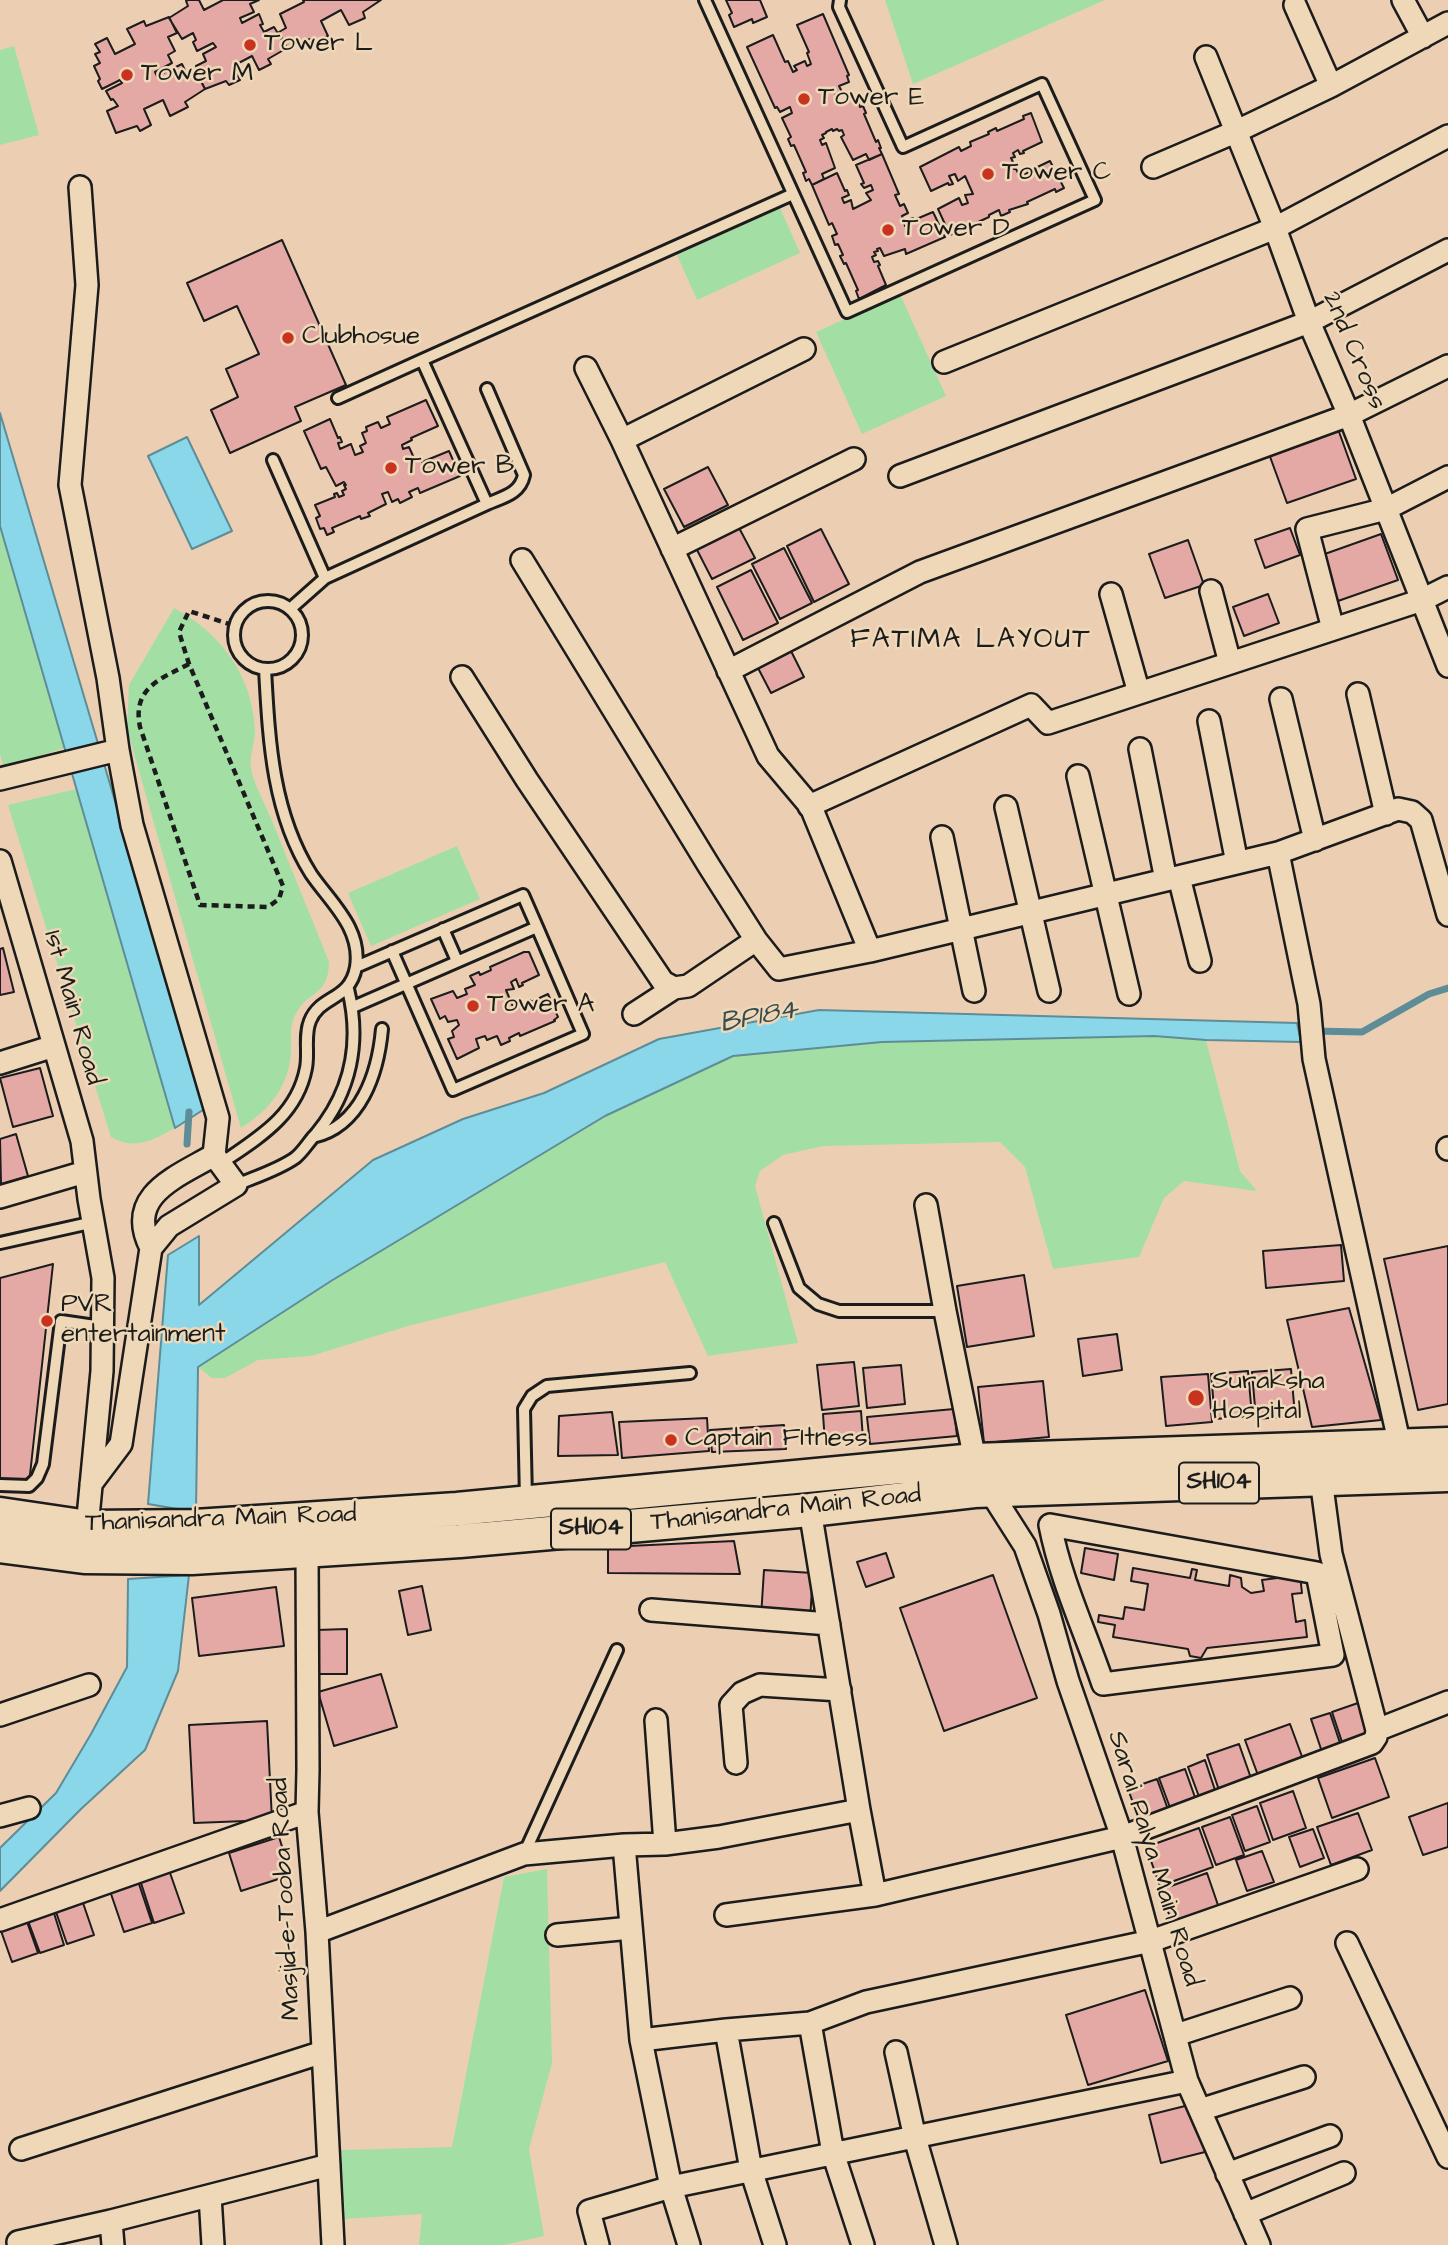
<!DOCTYPE html>
<style>
body{margin:0}
canvas{display:block;background:#eccfb3}
</style>
<canvas width="1448" height="2245"></canvas>
<script>
const c = document.querySelector('canvas').getContext('2d');
c.lineJoin = 'round';
function fillPath(path, color) { c.fillStyle = color; c.fill(path, 'evenodd'); }
function stroke(path, color, width, dash) { c.strokeStyle = color; c.lineWidth = width; c.lineCap = dash ? 'butt' : 'round'; c.setLineDash(dash || []); c.stroke(path); }
function write(font, color, halo, rows, align = 'center') {
  c.font = font + ' "Architects Daughter",sans-serif'; c.lineWidth = 5; c.setLineDash([]); c.textBaseline = 'middle'; c.strokeStyle = halo; c.fillStyle = color; for (const [text, x, y, turn = 0] of rows) {
    c.save(); c.translate(x, y); c.rotate((+turn || 0) * Math.PI / 180); c.textAlign = isNaN(turn) ? turn : align; if (halo) c.strokeText(text, 0, 0); c.fillText(text, 0, 0); c.restore();
  }
}
fillPath(new Path2D(`
 M 885,0 L 1105,0 L 913,84 Z
 M 14,46 L 39,135 L 0,145 L 0,50 Z
 M 780,208 L 800,253 L 697,300 L 677,255 Z
 M 900,294 L 946,396 L 862,434 L 816,332 Z
 M 0,526 L 64,748 L 4,768 L 0,754 Z
 M 174,608 C 221,633 253,676 255,731 C 255,743 249,757 251,768 C 252,780 266,806 271,818 C 290,866 310,914 329,962 C 329,998 305,990 294,1018 C 289,1029 292,1039 291,1050 C 290,1085 270,1110 241,1128 L 127,729 L 129,685 Z
 M 76,789 L 175,1128 C 153,1140 135,1151 111,1137 L 8,805 Z
 M 457,846 L 480,899 L 371,946 L 348,893 Z
 M 1154,1036 L 1206,1040 L 1240,1171 L 1257,1191 L 1184,1181 L 1164,1198 L 1139,1257 L 1053,1269 L 1025,1167 L 1000,1142 L 823,1146 L 783,1155 L 760,1171 L 755,1186 L 798,1343 L 708,1356 L 665,1262 L 408,1326 L 311,1356 L 258,1360 L 225,1378 L 212,1378 L 198,1367 L 331,1281 L 605,1116 L 734,1056 L 882,1042 Z
 M 547,1869 L 552,2063 L 529,2149 L 544,2236 L 504,2245 L 419,2245 L 422,2214 L 345,2219 L 341,2150 L 452,2147 L 504,1877 Z`), '#a3dfa5');
const water = new Path2D(`
 M 0,413 L 206,1108 L 175,1128 L 0,526 Z
 M 187,437 L 232,531 L 192,549 L 148,456 Z
 M 819,1010 L 1297,1023 L 1301,1042 L 1206,1040 L 1154,1036 L 882,1042 L 733,1056 L 605,1116 L 331,1281 L 198,1367 L 196,1512 L 148,1504 L 168,1255 L 199,1236 L 199,1305 L 373,1160 L 463,1119 L 544,1093 L 659,1039 Z
 M 189,1575 L 178,1671 L 145,1750 L 81,1809 L 0,1891 L 0,1848 L 56,1793 L 91,1734 L 127,1667 L 128,1579 Z`);
fillPath(water, '#8ad7e9');
stroke(water, '#5e8c97', 2);
stroke(new Path2D(`
 M 1313,1031 L 1362,1032 L 1429,994 L 1448,988
 M 187,1144 L 189,1112`), '#5e8c97', 7);
const building = new Path2D(`
 M 188,0 L 199,0 L 204,10 L 223,0 L 259,0 L 250,4 L 254,12 L 240,18 L 242,23 L 259,14 L 263,24 L 260,25 L 264,32 L 274,27 L 287,48 L 268,59 L 271,64 L 259,70 L 252,56 L 233,66 L 240,80 L 229,85 L 226,81 L 205,89 L 197,74 L 199,72 L 196,66 L 206,61 L 203,54 L 216,47 L 213,43 L 197,51 L 193,42 L 196,40 L 193,33 L 182,39 L 169,18 L 188,6 L 186,1 Z
 M 303,0 L 381,0 L 363,12 L 365,18 L 349,25 L 341,10 L 321,21 L 328,36 L 312,43 L 310,39 L 287,48 L 279,32 L 286,28 L 280,14 L 304,2 Z
 M 726,0 L 760,0 L 767,17 L 753,23 L 752,19 L 734,27 L 729,15 L 732,13 Z
 M 823,14 L 849,75 L 847,76 L 849,82 L 839,86 L 842,92 L 835,95 L 839,103 L 856,95 L 860,107 L 863,106 L 866,113 L 864,114 L 876,142 L 878,140 L 881,148 L 879,148 L 882,154 L 869,160 L 866,154 L 853,160 L 841,137 L 844,135 L 842,130 L 839,131 L 837,129 L 833,131 L 832,129 L 826,132 L 826,133 L 822,135 L 824,138 L 820,140 L 822,145 L 826,143 L 835,168 L 822,174 L 824,179 L 812,185 L 809,179 L 806,181 L 803,173 L 806,172 L 794,145 L 791,146 L 788,139 L 791,137 L 782,118 L 792,113 L 790,107 L 780,112 L 777,107 L 775,108 L 747,47 L 773,35 L 785,62 L 788,61 L 793,72 L 797,70 L 794,66 L 805,61 L 807,66 L 811,64 L 807,53 L 809,52 L 797,25 Z
 M 169,17 L 177,33 L 168,37 L 175,51 L 168,55 L 172,63 L 155,72 L 157,76 L 182,64 L 188,77 L 197,73 L 205,89 L 185,102 L 188,107 L 170,116 L 163,100 L 144,109 L 151,125 L 140,131 L 137,126 L 116,133 L 107,111 L 118,106 L 113,99 L 111,100 L 106,91 L 122,83 L 120,80 L 102,89 L 98,81 L 100,79 L 94,66 L 100,63 L 95,54 L 100,52 L 95,44 L 107,38 L 115,54 L 135,44 L 127,29 L 144,21 L 146,26 Z
 M 1031,113 L 1042,142 L 1023,151 L 1024,153 L 1020,154 L 1018,150 L 1013,153 L 1015,157 L 1011,158 L 1013,162 L 1011,163 L 1014,169 L 1016,169 L 1018,173 L 1021,171 L 1023,175 L 1028,173 L 1026,169 L 1030,168 L 1031,170 L 1050,161 L 1064,188 L 1056,192 L 1055,189 L 1027,202 L 1028,204 L 1009,210 L 1010,212 L 1001,216 L 999,210 L 989,215 L 989,217 L 950,235 L 938,209 L 959,198 L 962,205 L 968,203 L 965,195 L 973,194 L 965,176 L 958,181 L 955,174 L 949,176 L 953,184 L 949,185 L 948,183 L 931,191 L 920,167 L 959,147 L 961,151 L 971,146 L 970,142 L 989,134 L 988,132 L 996,128 L 997,131 L 1024,119 L 1023,116 Z
 M 882,154 L 899,194 L 895,195 L 900,206 L 904,204 L 908,213 L 902,216 L 905,226 L 912,223 L 910,219 L 913,218 L 914,220 L 933,212 L 945,237 L 906,254 L 905,249 L 884,256 L 880,248 L 877,249 L 878,251 L 874,252 L 876,255 L 872,257 L 874,262 L 878,261 L 880,265 L 878,266 L 886,285 L 859,299 L 856,291 L 858,290 L 846,263 L 844,264 L 840,256 L 843,255 L 838,244 L 835,245 L 832,236 L 837,234 L 832,223 L 829,225 L 812,185 L 837,173 L 845,191 L 847,190 L 849,195 L 842,198 L 844,203 L 851,200 L 853,209 L 871,200 L 866,193 L 873,190 L 871,185 L 864,188 L 861,184 L 864,183 L 856,165 Z
 M 282,240 L 346,385 L 295,407 L 301,421 L 230,453 L 211,410 L 238,397 L 226,369 L 259,354 L 237,306 L 204,321 L 187,283 Z
 M 426,400 L 438,426 L 411,438 L 412,440 L 402,445 L 403,449 L 409,447 L 414,458 L 408,460 L 410,464 L 420,459 L 422,462 L 449,451 L 460,476 L 420,493 L 418,488 L 409,492 L 412,497 L 400,503 L 398,499 L 392,502 L 388,492 L 382,494 L 386,504 L 368,513 L 370,516 L 361,519 L 360,516 L 332,528 L 334,532 L 327,535 L 324,528 L 320,529 L 316,518 L 320,516 L 315,505 L 335,497 L 334,494 L 337,493 L 339,497 L 344,495 L 342,491 L 346,489 L 344,485 L 346,485 L 344,482 L 336,486 L 326,467 L 321,469 L 304,431 L 330,419 L 338,438 L 340,437 L 342,442 L 338,443 L 340,449 L 351,444 L 355,455 L 363,452 L 360,446 L 366,443 L 362,433 L 367,431 L 366,427 L 378,422 L 381,428 L 390,424 L 387,417 Z
 M 1338,429 L 1356,479 L 1287,503 L 1269,454 Z
 M 708,467 L 728,505 L 684,527 L 664,489 Z
 M 737,524 L 755,558 L 712,579 L 695,546 Z
 M 1290,528 L 1300,555 L 1265,568 L 1255,540 Z
 M 821,529 L 849,584 L 814,602 L 787,546 Z
 M 1381,534 L 1398,580 L 1338,601 L 1322,555 Z
 M 1188,540 L 1204,585 L 1165,598 L 1149,554 Z
 M 784,548 L 812,603 L 780,619 L 752,564 Z
 M 751,570 L 778,623 L 743,640 L 717,587 Z
 M 1268,594 L 1279,623 L 1244,636 L 1233,607 Z
 M 791,651 L 804,677 L 771,693 L 758,668 Z
 M 3,948 L 14,992 L 0,995 L 0,949 Z
 M 524,952 L 529,952 L 539,975 L 522,983 L 523,985 L 519,987 L 516,979 L 511,982 L 514,989 L 506,990 L 514,1009 L 521,1003 L 524,1011 L 529,1008 L 526,1001 L 530,1000 L 531,1002 L 548,994 L 558,1017 L 554,1020 L 555,1021 L 520,1036 L 519,1033 L 509,1038 L 510,1041 L 501,1045 L 497,1036 L 487,1040 L 485,1036 L 476,1039 L 479,1048 L 457,1059 L 448,1039 L 454,1037 L 452,1031 L 459,1025 L 457,1020 L 448,1022 L 445,1016 L 440,1019 L 431,999 L 453,991 L 457,998 L 467,994 L 465,989 L 475,985 L 470,976 L 479,972 L 480,975 L 491,970 L 490,967 Z
 M 40,1068 L 53,1116 L 13,1127 L 0,1078 Z
 M 16,1134 L 28,1176 L 1,1184 L 0,1139 Z
 M 1341,1245 L 1344,1281 L 1266,1288 L 1263,1251 Z
 M 1448,1246 L 1448,1404 L 1418,1410 L 1384,1259 Z
 M 53,1264 L 29,1484 L 0,1481 L 0,1278 Z
 M 1024,1275 L 1034,1336 L 967,1347 L 957,1286 Z
 M 1349,1308 L 1381,1420 L 1312,1427 L 1287,1320 Z
 M 1117,1334 L 1122,1370 L 1083,1376 L 1078,1339 Z
 M 854,1362 L 859,1406 L 822,1410 L 817,1365 Z
 M 901,1365 L 905,1404 L 867,1408 L 863,1368 Z
 M 1291,1369 L 1295,1416 L 1256,1419 L 1252,1372 Z
 M 1248,1371 L 1252,1416 L 1215,1419 L 1211,1374 Z
 M 1208,1374 L 1212,1422 L 1166,1426 L 1161,1377 Z
 M 1043,1381 L 1049,1437 L 984,1443 L 978,1387 Z
 M 954,1409 L 957,1436 L 870,1444 L 867,1417 Z
 M 861,1411 L 863,1439 L 825,1443 L 823,1414 Z
 M 612,1412 L 618,1455 L 558,1456 L 559,1416 Z
 M 707,1418 L 709,1451 L 622,1458 L 619,1422 Z
 M 784,1425 L 786,1449 L 712,1452 L 710,1430 Z
 M 734,1541 L 740,1574 L 608,1573 L 608,1547 Z
 M 1085,1548 L 1118,1554 L 1114,1580 L 1081,1573 Z
 M 886,1553 L 894,1577 L 866,1587 L 857,1562 Z
 M 1133,1568 L 1190,1578 L 1192,1569 L 1197,1570 L 1195,1580 L 1229,1586 L 1230,1575 L 1241,1578 L 1242,1587 L 1251,1593 L 1264,1591 L 1262,1580 L 1300,1575 L 1302,1593 L 1292,1594 L 1296,1622 L 1305,1620 L 1307,1637 L 1207,1648 L 1201,1658 L 1190,1656 L 1188,1649 L 1113,1637 L 1115,1625 L 1098,1622 L 1099,1615 L 1123,1619 L 1125,1607 L 1144,1610 L 1148,1584 L 1131,1581 Z
 M 764,1570 L 813,1573 L 810,1620 L 761,1617 Z
 M 993,1575 L 1037,1698 L 944,1731 L 900,1608 Z
 M 422,1586 L 431,1630 L 408,1635 L 399,1591 Z
 M 276,1587 L 284,1646 L 199,1656 L 192,1598 Z
 M 347,1629 L 347,1674 L 317,1674 L 316,1630 Z
 M 381,1674 L 397,1727 L 334,1746 L 318,1692 Z
 M 1358,1703 L 1370,1740 L 1344,1748 L 1332,1712 Z
 M 1330,1713 L 1342,1749 L 1323,1755 L 1311,1719 Z
 M 267,1721 L 272,1820 L 194,1823 L 189,1725 Z
 M 1290,1724 L 1304,1762 L 1259,1778 L 1245,1740 Z
 M 1239,1744 L 1252,1781 L 1220,1793 L 1207,1755 Z
 M 1375,1758 L 1389,1797 L 1332,1818 L 1318,1778 Z
 M 1205,1760 L 1217,1796 L 1201,1802 L 1188,1767 Z
 M 1185,1769 L 1197,1803 L 1172,1813 L 1159,1778 Z
 M 1157,1779 L 1170,1815 L 1141,1825 L 1128,1789 Z
 M 1293,1791 L 1306,1828 L 1273,1840 L 1260,1803 Z
 M 1448,1803 L 1448,1847 L 1423,1855 L 1409,1817 Z
 M 1257,1806 L 1270,1842 L 1245,1851 L 1232,1815 Z
 M 1358,1813 L 1372,1850 L 1331,1865 L 1317,1827 Z
 M 1230,1817 L 1244,1855 L 1216,1865 L 1202,1827 Z
 M 1199,1828 L 1213,1867 L 1160,1886 L 1146,1847 Z
 M 1313,1829 L 1324,1858 L 1300,1867 L 1289,1837 Z
 M 279,1837 L 291,1875 L 241,1891 L 229,1853 Z
 M 1262,1851 L 1274,1882 L 1247,1891 L 1236,1860 Z
 M 169,1870 L 184,1913 L 154,1923 L 140,1880 Z
 M 1207,1873 L 1219,1908 L 1173,1925 L 1160,1890 Z
 M 138,1881 L 152,1923 L 124,1932 L 110,1891 Z
 M 82,1900 L 94,1935 L 67,1944 L 55,1909 Z
 M 53,1910 L 64,1945 L 40,1953 L 27,1918 Z
 M 26,1919 L 38,1953 L 12,1962 L 0,1928 Z
 M 1145,1990 L 1168,2061 L 1088,2085 L 1066,2015 Z
 M 1193,2104 L 1205,2152 L 1161,2163 L 1149,2115 Z`);
fillPath(building, '#e4a9a5');
stroke(building, '#1c1c1c', 2);
const service = new Path2D(`
 M 705,0 L 847,312 L 1095,200 L 1042,84 L 903,147 L 839,7 L 840,0
 M 422,360 L 793,194
 M 487,389 L 524,475 C 520,494 503,497 487,504
 M 273,460 L 325,578
 M234 635a34 34 0 1 1 68 0a34 34 0 1 1-68 0Z
 M 290,609 L 325,578 L 487,504 L 422,360 L 338,398
 M 443,929 L 457,961
 M 392,951 L 453,1090 L 583,1034 L 537,927
 M 353,1007 L 537,927 L 523,895 L 356,967
 M 313,1137 C 361,1126 378,1073 382,1029
 M 220,1164 C 258,1138 297,1116 306,1068 C 309,1053 304,1035 310,1021 C 320,995 350,1001 356,967 C 362,928 330,902 311,874 C 272,812 269,740 265,669
 M 236,1185 C 255,1177 278,1170 295,1158 C 303,1152 309,1141 316,1134 C 351,1092 361,1042 348,989
 M 774,1223 L 799,1288 L 818,1304 L 839,1311 L 945,1311
 M 0,1243 L 94,1222
 M 0,1485 L 29,1486 L 37,1478 L 43,1464 L 61,1321 L 102,1327
 M 526,1499 L 524,1409 L 532,1396 L 547,1386 L 690,1373
 M 524,1854 L 617,1650`);
const minor = new Path2D(`
 M 1403,0 L 1423,37
 M 1295,5 L 1331,86
 M 1206,57 L 1275,228 L 1309,322 L 1349,415 L 1448,666
 M 1153,167 L 1235,132 L 1331,86 L 1448,23
 M 80,187 L 87,285 L 70,485 L 108,678 L 118,750 L 132,825 L 218,1118 L 214,1155 L 236,1185 L 169,1226 L 151,1248 L 121,1444 L 91,1484
 M 804,349 L 622,440 L 768,756 L 811,807 L 870,951 L 1278,853 L 1309,1004 L 1314,1059 L 1400,1446
 M 944,362 L 1275,228 L 1448,136
 M 586,368 L 622,440
 M 900,476 L 1309,322 L 1448,250
 M 672,549 L 854,459
 M 522,560 L 709,866 L 756,940 L 779,969 L 870,951
 M 1211,591 L 1230,663
 M 1111,594 L 1139,693
 M 1333,629 L 1307,529 L 1386,509 L 1448,477
 M 728,671 L 920,572 L 1349,415 L 1448,366
 M 462,677 L 527,780 L 663,982 L 674,988 L 688,986 L 756,940
 M 1358,694 L 1386,814
 M 1281,699 L 1315,840
 M 1209,721 L 1237,863
 M 1140,749 L 1166,880
 M 1078,776 L 1129,994
 M 0,779 L 118,750
 M 809,806 L 1031,705 L 1048,723 L 1422,600 L 1448,587
 M 1006,807 L 1049,991
 M 942,837 L 974,991
 M 1278,853 L 1398,809 L 1412,812 L 1421,820 L 1448,915
 M 0,861 L 82,1141 L 89,1199 L 103,1278 L 102,1371 L 86,1538
 M 1179,877 L 1200,961
 M 634,1014 L 674,988
 M 0,1063 L 54,1046
 M 1448,1149 L 1448,1148
 M 0,1197 L 85,1172
 M 926,1205 L 945,1311 L 975,1460 L 990,1491 L 1025,1546 L 1049,1614 L 1068,1681 L 1122,1837 L 1187,2081 L 1259,2245
 M 151,1248 C 124,1195 177,1177 214,1155
 M 810,1510 L 859,1810
 M 1050,1525 L 1317,1573 L 1333,1655 L 1103,1684 C 1085,1631 1061,1581 1050,1525 Z
 M 307,1551 L 308,1770 L 307,1812 L 317,1932 L 333,2245
 M 651,1610 L 829,1624
 M 0,1715 L 89,1685
 M 656,1720 L 665,1844
 M 1377,1730 L 1448,1702
 M 736,1763 L 731,1705 L 742,1693 L 760,1685 L 840,1690
 M 0,1816 L 29,1808
 M 624,1845 L 641,2040 L 671,2187 L 689,2245
 M 726,1915 L 875,1895
 M 0,1920 L 307,1812
 M 317,1932 L 524,1854 L 624,1845 L 665,1844 L 719,1837 L 859,1810 L 875,1895 L 1122,1837 L 1372,1743 L 1376,1737 L 1377,1730 L 1331,1554 L 1321,1479
 M 557,1935 L 631,1928
 M 1347,1943 L 1448,2157
 M 810,2023 L 833,2153 L 863,2245
 M 726,2030 L 751,2170 L 775,2245
 M 1176,2035 L 1290,1998
 M 641,2040 L 726,2030 L 810,2023 L 866,2002 L 1151,1941 L 1357,1869
 M 896,2052 L 915,2138 L 946,2245
 M 1200,2110 L 1304,2077
 M 21,2149 L 323,2052
 M 1227,2174 L 1330,2136
 M 210,2196 L 213,2245
 M 1245,2214 L 1344,2173
 M 18,2242 L 111,2221
 M 113,2245 L 111,2221 L 329,2165
 M 598,2245 L 589,2211 L 671,2187 L 1187,2081`);
const primary = new Path2D(`
 M 0,1514 L 88,1527 L 195,1526 L 457,1509 L 975,1460 L 1448,1444
 M 0,1546 L 84,1557 L 192,1558 L 460,1541 L 810,1510 L 974,1491 L 1448,1475`);
stroke(service, '#1c1c1c', 16);
stroke(minor, '#1c1c1c', 26);
stroke(primary, '#1c1c1c', 37);
stroke(new Path2D(`
 M 189,664 C 160,679 132,688 140,727 L 200,905 L 268,907 L 279,899 L 283,886 L 189,664 L 179,632 L 189,611 L 235,626`), '#1c1c1c', 4.5, [7, 5]);
stroke(service, '#eed8b7', 10);
stroke(minor, '#eed8b7', 21);
stroke(primary, '#eed8b7', 32);
for (const [x, y, r, color] of [
 [250,45,7,"#c8321e"],
 [127,75,7,"#c8321e"],
 [804,99,7,"#c8321e"],
 [988,174,7,"#c8321e"],
 [888,230,7,"#c8321e"],
 [288,338,7,"#c8321e"],
 [391,468,7,"#c8321e"],
 [473,1006,7,"#c8321e"],
 [47,1321,7,"#c8321e"],
 [1196,1398,9,"#c8321e"],
 [671,1440,7,"#c8321e"]
]) { const dot = new Path2D(); dot.arc(x, y, r, 0, 2 * Math.PI); c.fillStyle = color; c.fill(dot); stroke(dot, '#eed8b7', 2.5); }
for (const [x, y, w] of [
 [1219,1483,80],
 [591,1529,80]
]) { const box = new Path2D(); box.roundRect(x - w / 2, y - 20.5, w, 41, 5); c.fillStyle = '#eed8b7'; c.fill(box); stroke(box, '#1c1c1c', 2); }
write('bold 24px', '#1c1c1c', null, [
 ["SH104",1219,1483],
 ["SH104",591,1529]
]);
write('26px', '#1c1c1c', '#eed8b7', [
 ["Tower L",264,45],
 ["Tower M",141,75],
 ["Tower E",818,99],
 ["Tower C",1002,174],
 ["Tower D",902,230],
 ["Clubhosue",302,338],
 ["Tower B",405,468],
 ["Tower A",487,1006],
 ["PVR",61,1306],
 ["entertainment",61,1336],
 ["Suraksha",1212,1383],
 ["Hospital",1212,1413],
 ["Captain FItness",685,1440]
], 'left');
write('26px', '#1c1c1c', '#eed8b7', [
 ["2nd Cross",1353,351,67],
 ["1st Main Road",72,1008,74],
 ["Thanisandra Main Road",786,1510,-6],
 ["Thanisandra Main Road",221,1520,-2],
 ["Sarai Palya Main Road",1153,1859,73],
 ["Masjid-e-Tooba Road",287,1899,-93]
]);
c.letterSpacing = '2px';
write('28px', '#1c1c1c', '#eed8b7', [
 ["FATIMA LAYOUT",971,641]
]);
c.letterSpacing = '0px';
write('italic 28px', '#384b4f', '#eed8b7', [
 ["BP184",759,1018,-11]
]);
</script>
